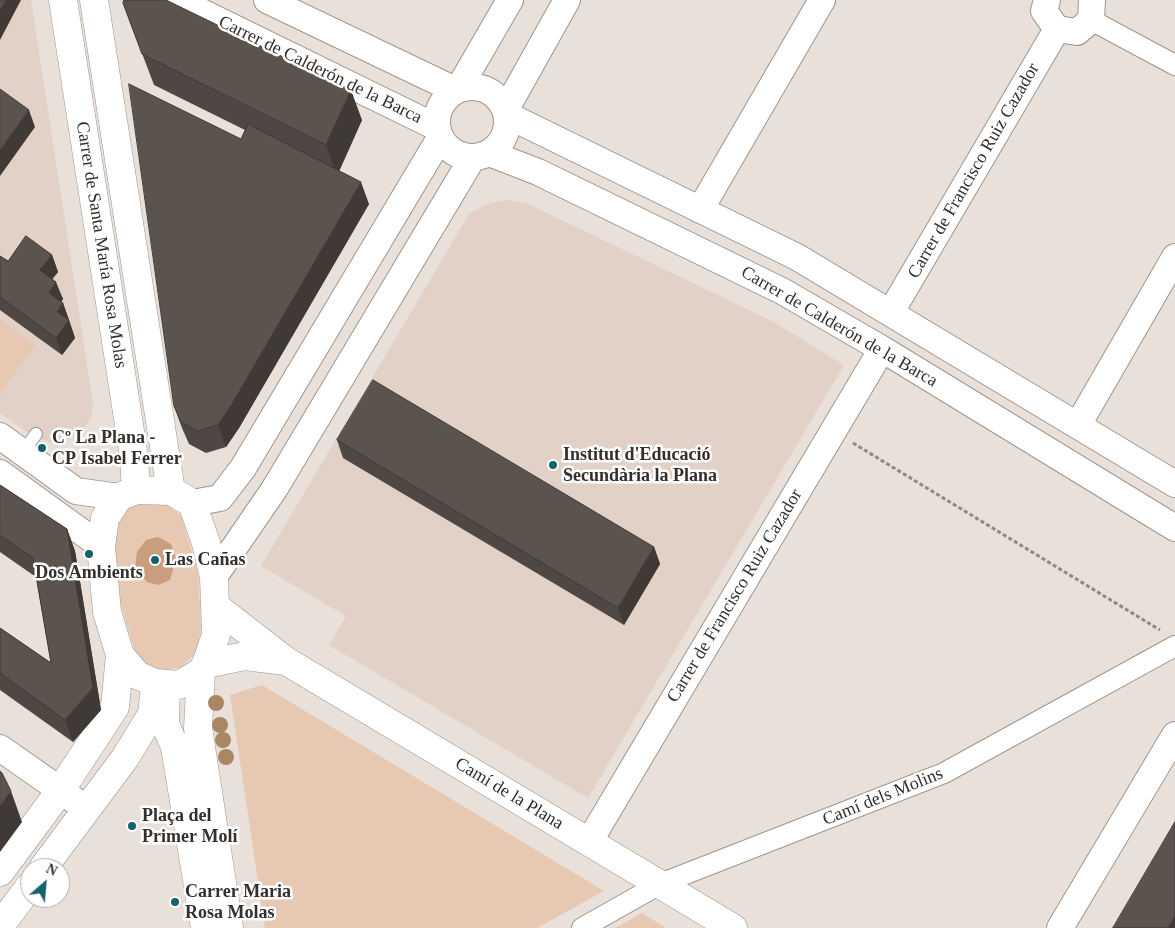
<!DOCTYPE html>
<meta charset="utf-8">
<style>
body{margin:0}
#map{position:relative;width:1175px;height:928px;overflow:hidden;background:#e9e0d9;font-family:Georgia,serif}
canvas{display:block}
.north{position:absolute;left:20px;top:858px;width:50px;height:50px;box-sizing:border-box;background:#fff;border:1px solid #adacab;border-radius:50%;rotate:27deg;font-size:14px;font-weight:700;line-height:20px;text-align:center;color:#332f2d}
.north::after{content:'';display:block;margin:auto;width:18px;height:22px;background:#14626c;clip-path:polygon(50% 0,100% 100%,50% 72%,0 100%)}
</style>
<div id="map">
<canvas width="1175" height="928"></canvas>
<div class="north">N</div>
</div>
<script>
const c = document.querySelector('canvas').getContext('2d');
c.lineJoin = 'round';
function fillPath(path, color) { c.fillStyle = color; c.fill(path, 'evenodd'); }
function stroke(path, color, width, dash) { c.strokeStyle = color; c.lineWidth = width; c.lineCap = dash ? 'butt' : 'round'; c.setLineDash(dash || []); c.stroke(path); }
function write(font, color, halo, rows, align = 'center') {
  c.font = font + ' Georgia,serif'; c.lineWidth = 5; c.setLineDash([]); c.textBaseline = 'middle'; c.strokeStyle = halo; c.fillStyle = color; for (const [text, x, y, turn = 0] of rows) {
    c.save(); c.translate(x, y); c.rotate((+turn || 0) * Math.PI / 180); c.textAlign = isNaN(turn) ? turn : align; if (halo) c.strokeText(text, 0, 0); c.fillText(text, 0, 0); c.restore();
  }
}
fillPath(new Path2D(`
 M 0,0 L 31,0 L 93,403 L 91,417 L 84,429 L 68,440 L 53,443 L 34,437 L 0,413 Z
 M 508,200 L 526,203 L 772,321 L 844,365 L 588,798 L 329,645 L 346,616 L 261,566 L 469,214 L 489,203 Z`), '#e1d1c6');
fillPath(new Path2D(`
 M 0,319 L 35,345 L 0,394 Z
 M 165,502 L 181,516 L 198,572 L 201,626 L 197,651 L 182,667 L 159,671 L 138,659 C 127,625 101,553 119,519 C 122,513 128,508 131,504 Z
 M 262,685 L 604,891 L 537,928 L 265,928 L 230,695 Z
 M 642,913 L 666,928 L 615,928 Z`), '#e6c8b3');
fillPath(new Path2D(`
 M 158,537 L 171,544 L 176,559 L 170,580 L 158,585 L 147,582 L 135,568 L 137,552 L 146,540 Z`), '#c99d7d');
const service = new Path2D(`
 M 23,452 L 36,434`);
const pedestrian = new Path2D(`
 M 1091,20 L 1175,65
 M 582,928 L 660,884 L 944,773 L 1175,646`);
const minor = new Path2D(`
 M 177,0 L 436,127
 M 267,0 L 455,90
 M 1047,0 L 1044,11 L 1057,29 L 1077,32 L 1091,20 L 1092,0
 M437 122a35 35 0 1 1 70 0a35 35 0 1 1-70 0Z
 M 459,88 L 510,0
 M 506,109 L 567,0
 M 507,115 L 797,257 L 1175,484
 M 489,153 L 538,172 L 782,291 L 882,349 L 1175,528
 M 700,210 L 822,0
 M 891,312 L 1057,29
 M 1078,425 L 1175,257
 M 0,436 L 76,491 L 119,497
 M 0,473 L 101,546
 M 192,503 L 220,498 L 243,468 L 440,138
 M 214,577 L 275,488 L 473,157
 M 0,748 L 87,809
 M 589,842 L 882,349
 M 1060,928 L 1175,735`);
const tertiary = new Path2D(`
 M 63,0 L 134,457 L 136,490
 M 94,0 L 171,491
 M 136,490 L 171,491 L 192,503 L 206,543 L 214,577 L 216,635 L 206,664 L 201,672 L 179,685 L 155,683 L 137,675 L 120,655 L 107,612 L 101,546 L 105,518 L 119,497 Z
 M 215,606 L 286,661 L 733,928
 M 206,664 L 245,656 L 286,661
 M 201,672 L 198,728 L 229,928
 M 166,684 L 165,724 L 175,747 L 205,928
 M 43,868 L 125,758 L 152,714 L 155,687
 M 0,872 L 60,791 L 115,707 L 120,655
 M 0,926 L 30,886`);
stroke(service, '#9e958f', 14);
stroke(pedestrian, '#9e958f', 22);
stroke(minor, '#9e958f', 28);
stroke(tertiary, '#9e958f', 29);
stroke(new Path2D(`
 M 853,443 L 1160,630`), '#8f8984', 3, [4, 2.5]);
stroke(service, '#fff', 12);
stroke(pedestrian, '#fff', 20);
stroke(minor, '#fff', 26);
stroke(tertiary, '#fff', 28);
c.fillStyle = '#a98765';
for (const [x, y] of [
 [216,703],
 [220,725],
 [223,740],
 [226,757]
]) { c.beginPath(); c.arc(x, y, 8, 0, 2 * Math.PI); c.fill(); }
fillPath(new Path2D(`
 M 123,3 L 362,120 L 339,171 L 369,204 L 239,428 L 226,447 L 206,453 L 189,444 L 182,428 L 174,406 L 241,139 L 245,130 L 154,85 Z
 M 52,255 L 58,272 L 52,279 L 63,299 L 61,302 L 63,303 L 75,338 L 62,355 L 0,310 L 0,256 L 8,261 Z
 M 337,440 L 654,547 L 660,564 L 624,625 L 343,458 Z
 M 0,485 L 67,529 L 75,551 L 101,710 L 73,742 L 0,690 L 0,628 L 51,663 L 36,577 L 0,552 Z`), '#4e4743');
fillPath(new Path2D(`
 M 6,0 L 21,0 L 0,40 L 0,11 Z
 M 351,90 L 362,120 L 337,176 L 326,145 Z
 M 29,110 L 35,127 L 0,176 L 0,150 Z
 M 361,182 L 369,204 L 239,428 L 226,447 L 218,425 Z
 M 52,255 L 58,272 L 46,287 L 40,270 Z
 M 56,282 L 63,299 L 55,310 L 49,293 Z
 M 63,303 L 69,320 L 57,312 Z
 M 69,320 L 75,338 L 62,355 L 56,338 Z
 M 67,529 L 75,551 L 101,710 L 73,742 L 65,720 Z
 M 654,547 L 660,564 L 624,625 L 618,608 Z
 M 11,791 L 22,822 L 0,852 L 0,806 Z
 M 1175,916 L 1175,928 L 1168,928 Z`), '#403a37');
const building = new Path2D(`
 M 0,0 L 6,0 L 0,11 Z
 M 124,0 L 166,0 L 351,90 L 326,145 L 142,54 L 123,3 Z
 M 129,84 L 241,139 L 248,124 L 361,182 L 231,406 L 218,425 L 198,431 L 181,422 L 174,406 Z
 M 0,89 L 29,110 L 0,150 Z
 M 26,236 L 52,255 L 40,270 L 56,282 L 49,293 L 63,303 L 57,312 L 69,320 L 56,338 L 0,297 L 0,256 L 8,261 Z
 M 373,380 L 654,547 L 618,608 L 337,440 Z
 M 0,485 L 67,529 L 93,688 L 65,720 L 0,673 L 0,628 L 51,663 L 33,558 L 0,535 Z
 M 0,771 L 2,773 L 11,791 L 0,806 Z
 M 1175,822 L 1175,916 L 1168,928 L 1113,928 Z`);
fillPath(building, '#5b534e');
stroke(building, '#403a37', 1);
for (const [x, y, r, color] of [
 [42,448,5,"#14626c"],
 [553,465,5,"#14626c"],
 [89,554,5,"#14626c"],
 [155,560,5,"#14626c"],
 [132,826,5,"#14626c"],
 [175,902,5,"#14626c"]
]) { const dot = new Path2D(); dot.arc(x, y, r, 0, 2 * Math.PI); c.fillStyle = color; c.fill(dot); stroke(dot, '#fff', 2); }
write('18px', '#332f2d', '#fff', [
 ["Carrer de Calderón de la Barca",320,70,26],
 ["Carrer de Francisco Ruiz Cazador",974,171,-60],
 ["Carrer de Santa María Rosa Molas",101,245,81],
 ["Carrer de Calderón de la Barca",839,327,30],
 ["Carrer de Francisco Ruiz Cazador",735,596,-59],
 ["Camí de la Plana",509,794,31],
 ["Camí dels Molins",883,797,-22]
]);
write('bold 18px', '#332f2d', '#fff', [
 ["Cº La Plana -",52,438],
 ["CP Isabel Ferrer",52,459],
 ["Institut d'Educació",563,455],
 ["Secundària la Plana",563,476],
 ["Las Cañas",165,560],
 ["Dos Ambients",89,573,"center"],
 ["Plaça del",142,816],
 ["Primer Molí",142,837],
 ["Carrer Maria",185,892],
 ["Rosa Molas",185,913]
], 'left');
</script>
